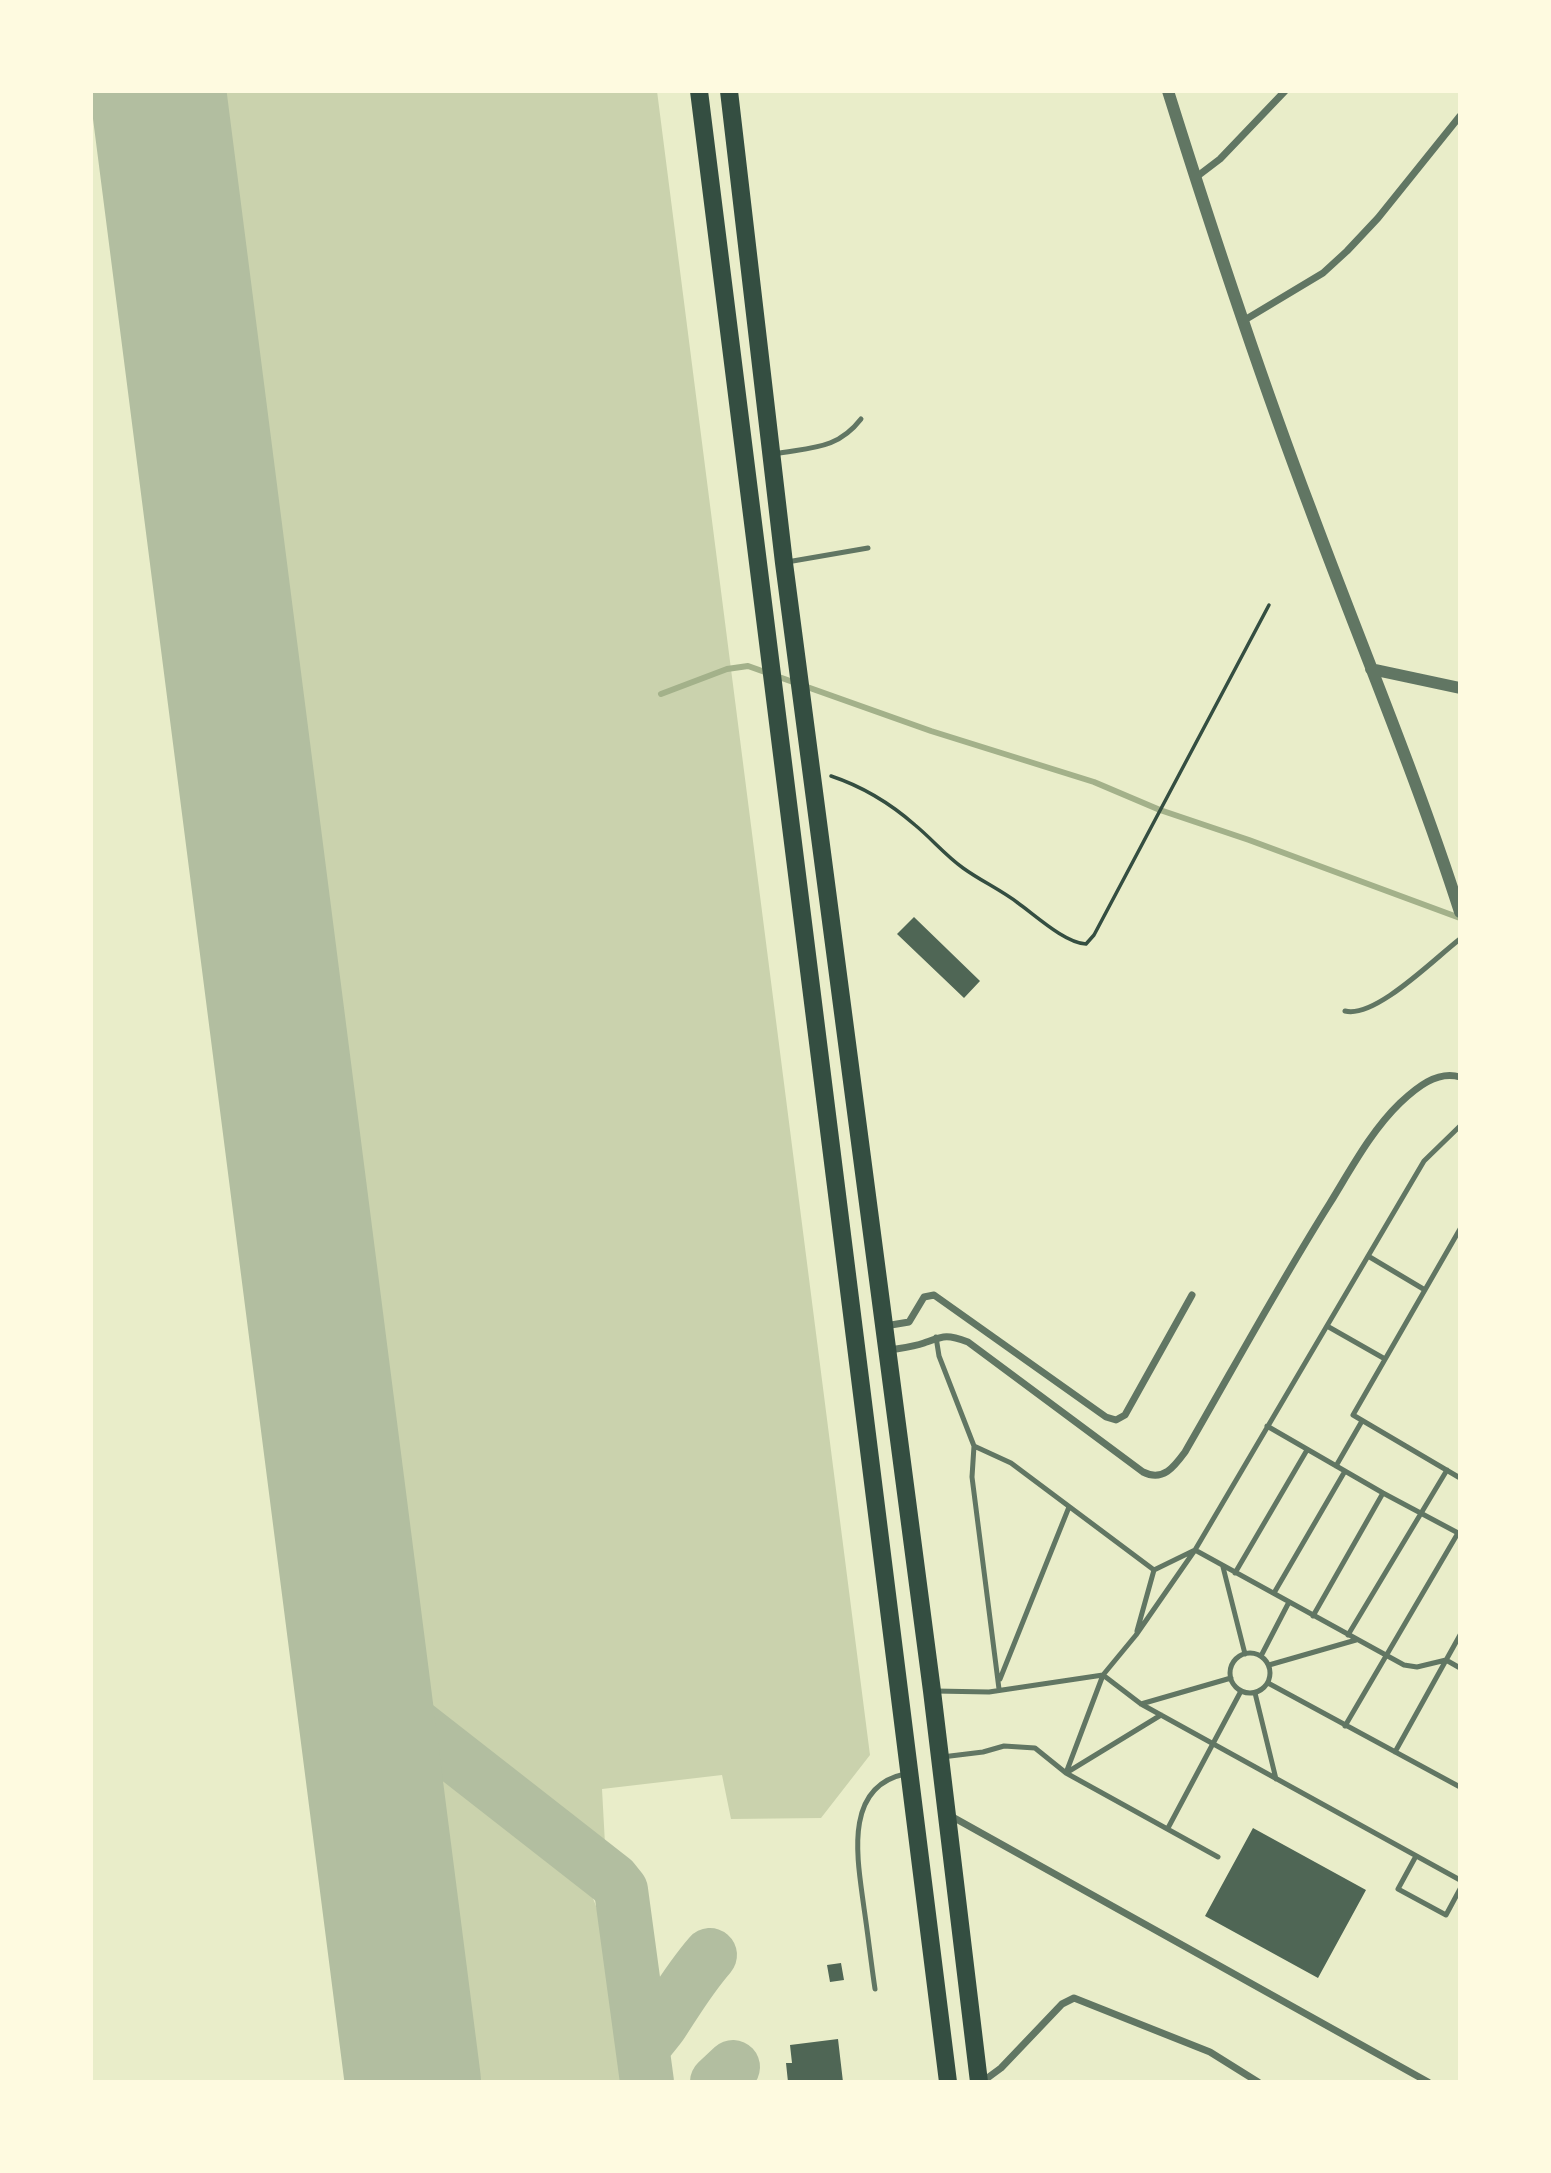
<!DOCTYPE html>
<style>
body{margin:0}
#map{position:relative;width:1551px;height:2173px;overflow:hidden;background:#e9edc9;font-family:Barlow,sans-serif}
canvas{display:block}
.frame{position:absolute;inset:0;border:93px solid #fefae0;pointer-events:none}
</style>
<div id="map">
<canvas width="1551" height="2173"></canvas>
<div class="frame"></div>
</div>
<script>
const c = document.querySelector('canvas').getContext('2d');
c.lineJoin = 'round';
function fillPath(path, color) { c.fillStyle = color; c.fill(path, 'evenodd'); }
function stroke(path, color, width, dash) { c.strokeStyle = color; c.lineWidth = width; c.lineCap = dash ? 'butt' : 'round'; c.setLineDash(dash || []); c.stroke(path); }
fillPath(new Path2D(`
 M 192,91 L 657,91 L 870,1755 L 821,1818 L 731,1819 L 722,1775 L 602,1789 L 605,1844 L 419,1706 L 398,1683 L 386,1637 Z
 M 431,1777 L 444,1777 L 456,1782 L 569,1868 L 591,1893 L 602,1922 L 621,2082 L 443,2082 L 408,1808 L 415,1790 Z`), '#cad2ad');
stroke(new Path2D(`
 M 661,694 L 727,669 L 748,666 L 931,731 L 1094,782 L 1160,810 L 1249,840 L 1460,918`), '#a3b18a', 6);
stroke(new Path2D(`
 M 348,1586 C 353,1605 355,1626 361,1645 C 370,1679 391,1704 416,1726 L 613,1880 L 621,1890 L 647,2082
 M 380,1824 C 379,1779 392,1725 449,1753
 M 643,2049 C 648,2039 656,2032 662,2023 C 679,1997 690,1978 710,1955
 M 717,2082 L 733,2067`), '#b2bea0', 54);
stroke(new Path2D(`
 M 158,91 L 413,2082`), '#b2bea0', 136);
fillPath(new Path2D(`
 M 914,917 L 980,981 L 964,998 L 897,934 Z
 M 1253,1828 L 1366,1890 L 1318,1978 L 1205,1916 Z
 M 841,1963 L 844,1980 L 830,1982 L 827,1965 Z
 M 838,2039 L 843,2082 L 788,2082 L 786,2063 L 792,2063 L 790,2045 Z`), '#4f6655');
stroke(new Path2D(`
 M 831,776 C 861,786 891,804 915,825 C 932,839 945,855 963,868 C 981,881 1001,890 1018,903 C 1035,915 1065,943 1086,944 L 1094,935 L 1269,605`), '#344e41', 3.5);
stroke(new Path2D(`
 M 774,454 C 811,447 837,450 861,419
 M 787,562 L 868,548
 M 1345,1011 C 1375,1019 1435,958 1460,939
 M 1460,1229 L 1353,1415 L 1460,1478
 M 1368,1256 L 1425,1290
 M 1327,1326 L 1385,1359
 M 936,1337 L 939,1356 L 974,1446 L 972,1477 L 999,1689
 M 1267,1426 L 1383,1493 L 1460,1534
 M 974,1446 L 1011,1463 L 1154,1570
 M 1336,1466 L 1362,1421
 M 1223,1567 L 1245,1654
 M 1235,1573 L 1307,1450
 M 1274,1593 L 1345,1471
 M 1313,1616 L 1383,1493
 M 1137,1631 L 1154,1570 L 1195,1550 L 1404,1665 L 1417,1667 L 1446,1660 L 1460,1668
 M 1348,1635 L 1447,1470
 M1230 1673a20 20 0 1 1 40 0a20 20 0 1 1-40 0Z
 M 1261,1656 L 1289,1602
 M 1269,1665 L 1356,1640
 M 1000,1679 L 1069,1507
 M 1268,1683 L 1460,1787
 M 935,1691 L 989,1692 L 1103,1675 L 1141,1704 L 1460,1880
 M 1255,1693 L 1276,1779
 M 1141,1704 L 1231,1678
 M 1345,1726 L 1458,1533
 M 1395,1752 L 1460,1635
 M 942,1757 L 983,1752 L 1004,1746 L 1035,1748 L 1066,1773 L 1218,1857
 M 1066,1773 L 1103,1675 L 1136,1635 L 1195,1550 L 1424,1161 L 1460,1126
 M 1066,1773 L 1161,1715
 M 1168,1828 L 1241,1691
 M 1416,1856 L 1398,1889 L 1446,1915 L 1460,1889
 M 875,1989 C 871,1962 868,1935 864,1908 C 858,1862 842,1787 905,1774`), '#617663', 5);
stroke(new Path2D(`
 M 1195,178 L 1220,159 L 1285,91
 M 1243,321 L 1323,273 L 1347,251 L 1378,218 L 1460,116
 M 885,1326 L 909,1322 L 924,1297 L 934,1295 L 1106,1417 L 1116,1420 L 1125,1415 L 1192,1295
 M 889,1350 C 901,1348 913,1347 924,1343 C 944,1336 946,1334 968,1342 L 1143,1472 C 1163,1482 1174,1467 1185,1452 C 1233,1369 1279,1284 1330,1203 C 1351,1169 1371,1131 1400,1103 C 1416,1088 1437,1070 1460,1077
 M 949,1815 L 1428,2082
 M 982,2082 L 1001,2068 L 1062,2004 L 1074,1998 L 1210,2052 L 1258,2082`), '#617663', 7);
stroke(new Path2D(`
 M 1168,91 C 1212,231 1258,371 1310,508 C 1360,643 1416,775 1460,912
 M 1371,669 L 1460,688`), '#617663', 12);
stroke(new Path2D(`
 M 699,91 L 948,2082
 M 729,91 L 784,563 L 932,1691 L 979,2082`), '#344e41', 18);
</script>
